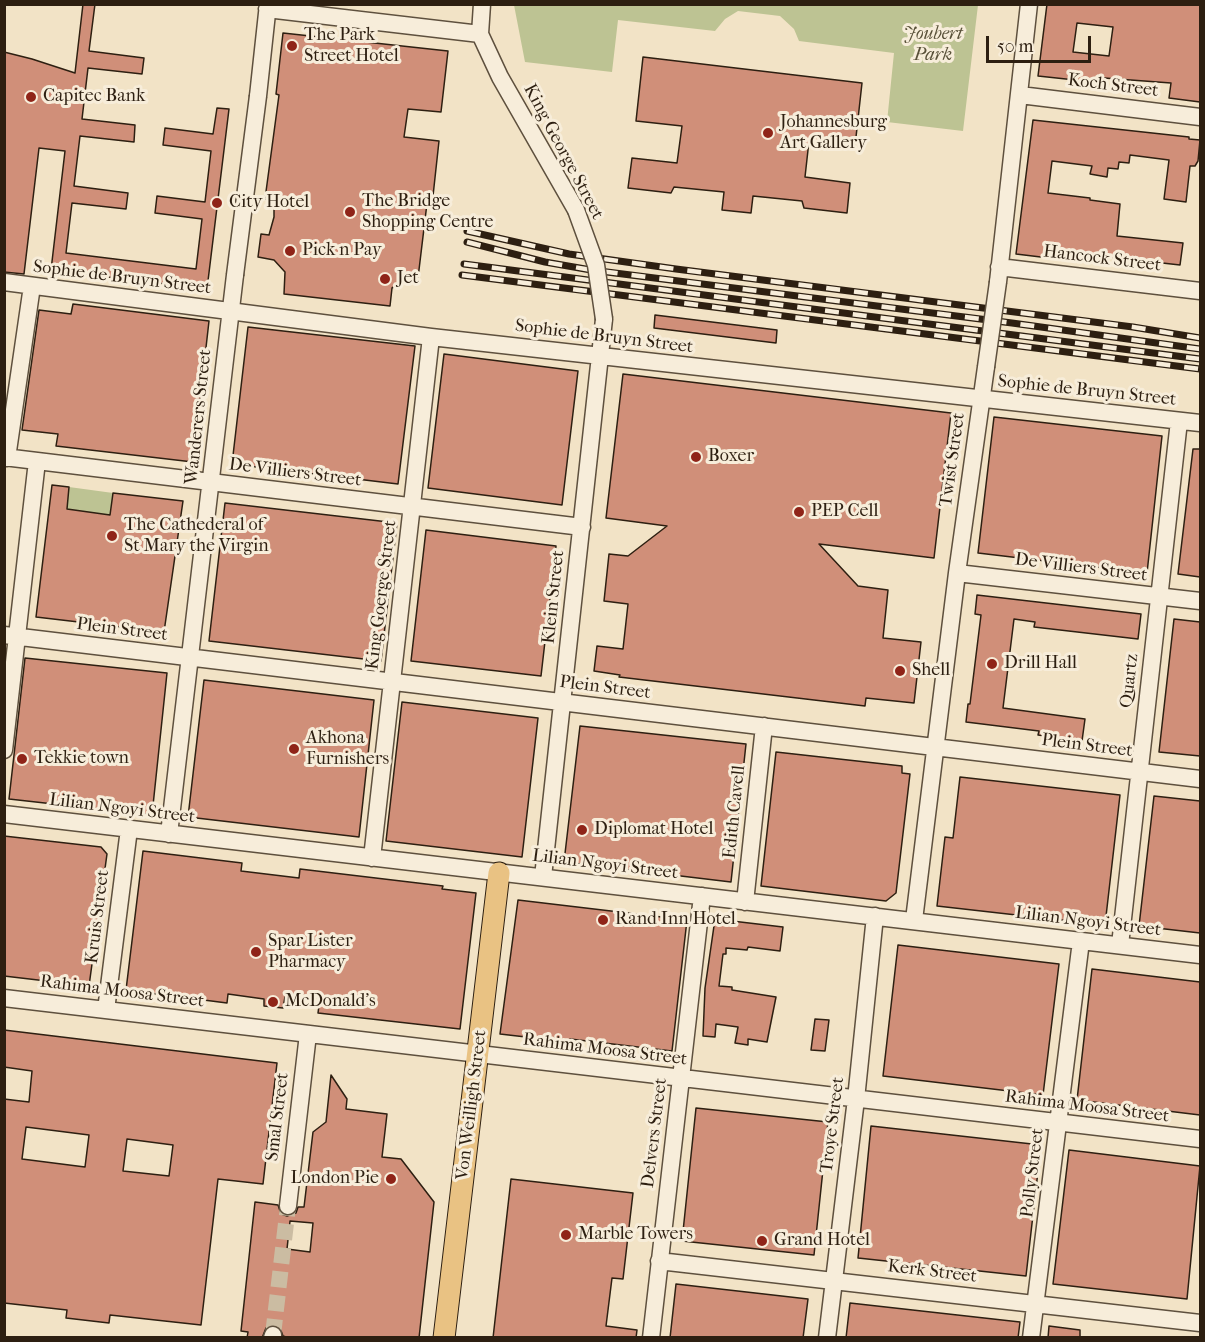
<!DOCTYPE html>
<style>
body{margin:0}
#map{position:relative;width:1205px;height:1342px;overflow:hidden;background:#f2e3c6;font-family:"IM FELL French Canon",serif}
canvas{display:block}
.frame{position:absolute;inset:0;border:6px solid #2d1f11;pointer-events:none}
.scale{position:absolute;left:986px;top:36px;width:105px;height:27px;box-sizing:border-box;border:3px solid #2d1f11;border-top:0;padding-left:8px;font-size:18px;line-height:21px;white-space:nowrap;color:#2d1f11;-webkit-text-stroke:4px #f7edda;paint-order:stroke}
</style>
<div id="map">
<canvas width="1205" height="1342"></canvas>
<div class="frame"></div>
<div class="scale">50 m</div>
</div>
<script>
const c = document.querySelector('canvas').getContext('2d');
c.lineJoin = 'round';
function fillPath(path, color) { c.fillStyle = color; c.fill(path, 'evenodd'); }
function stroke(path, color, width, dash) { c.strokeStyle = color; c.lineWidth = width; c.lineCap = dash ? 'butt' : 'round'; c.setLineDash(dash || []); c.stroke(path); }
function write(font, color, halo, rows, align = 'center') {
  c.font = font + ' "IM FELL French Canon",serif'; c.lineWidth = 6; c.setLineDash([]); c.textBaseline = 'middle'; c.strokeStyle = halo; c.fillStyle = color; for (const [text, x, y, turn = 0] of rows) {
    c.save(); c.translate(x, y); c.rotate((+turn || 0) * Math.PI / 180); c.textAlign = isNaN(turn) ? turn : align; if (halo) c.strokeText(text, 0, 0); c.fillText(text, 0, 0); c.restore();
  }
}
fillPath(new Path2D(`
 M 514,5 L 978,5 L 963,131 L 887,122 L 894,53 L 799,41 L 794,29 L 780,16 L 738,11 L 725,19 L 715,31 L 618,20 L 612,72 L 525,62 Z
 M 69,487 L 113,493 L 110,515 L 67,509 Z`), '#bdc393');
const building = new Path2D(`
 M 83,4 L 95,4 L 89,51 L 144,58 L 142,74 L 88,68 L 82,119 L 135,125 L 134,142 L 80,136 L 74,186 L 128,193 L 126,209 L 72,203 L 66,253 L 196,269 L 202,219 L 155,213 L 157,196 L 205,202 L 211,151 L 163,145 L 165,128 L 213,134 L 217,108 L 229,109 L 207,289 L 51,270 L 65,151 L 39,148 L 24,274 L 4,272 L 4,52 L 32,59 L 75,73 Z
 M 1047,4 L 1200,4 L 1200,102 L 1169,98 L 1171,83 L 1104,78 L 1103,83 L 1038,76 ZM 1077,23 L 1113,27 L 1109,56 L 1073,52 Z
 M 283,33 L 448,51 L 441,112 L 408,109 L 404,137 L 439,141 L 433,196 L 428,195 L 418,278 L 409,277 L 392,288 L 390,306 L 284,294 L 285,272 L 274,260 L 258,257 L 261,234 L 269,235 L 274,217 L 274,200 L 265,199 L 279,95 L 276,94 Z
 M 643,57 L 862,83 L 855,146 L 809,141 L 805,177 L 850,183 L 847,213 L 804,208 L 802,201 L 753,196 L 751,213 L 722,210 L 724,192 L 674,187 L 671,193 L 628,188 L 632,158 L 677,163 L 682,126 L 636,121 Z
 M 1033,120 L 1189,137 L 1189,139 L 1200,140 L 1198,161 L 1195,166 L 1190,166 L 1186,202 L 1164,199 L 1169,160 L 1130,155 L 1129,163 L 1119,162 L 1118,169 L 1108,168 L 1107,177 L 1090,174 L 1092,166 L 1052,161 L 1048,193 L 1090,198 L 1090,200 L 1120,204 L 1117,236 L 1183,243 L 1180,265 L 1083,254 L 1082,262 L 1016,254 Z
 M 73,304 L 209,321 L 193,462 L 56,446 L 58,434 L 22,430 L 39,310 L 71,314 Z
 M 655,315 L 777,330 L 776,343 L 654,328 Z
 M 248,327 L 415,346 L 398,484 L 232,464 Z
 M 444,354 L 578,371 L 562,505 L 428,488 Z
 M 623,374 L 951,413 L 934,558 L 819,544 L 858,586 L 888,590 L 883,638 L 921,642 L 914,703 L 866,698 L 865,706 L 619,677 L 620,675 L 594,671 L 597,646 L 623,649 L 628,604 L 604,601 L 609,554 L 628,556 L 667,526 L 606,518 Z
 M 994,417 L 1162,436 L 1147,573 L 978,553 Z
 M 1193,449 L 1200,449 L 1200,577 L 1178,574 Z
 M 52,485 L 69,487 L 67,509 L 110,515 L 113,493 L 183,501 L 164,632 L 36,617 Z
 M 225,503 L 397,523 L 381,661 L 209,641 Z
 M 426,530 L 556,546 L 541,676 L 411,661 Z
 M 977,595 L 1141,614 L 1138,639 L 1034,627 L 1035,622 L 1014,619 L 1003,708 L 1085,719 L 1082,741 L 1038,735 L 1039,731 L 966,722 L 968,704 L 970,704 L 981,615 L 975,614 Z
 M 1174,619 L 1200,622 L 1200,756 L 1159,752 Z
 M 25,658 L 167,673 L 152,815 L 9,799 Z
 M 204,680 L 374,700 L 359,837 L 188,817 Z
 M 402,702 L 538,718 L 522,857 L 386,841 Z
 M 580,726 L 746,744 L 731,882 L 564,862 Z
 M 776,752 L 902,766 L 902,773 L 910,774 L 896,893 L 886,901 L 761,886 Z
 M 960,777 L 1120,795 L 1105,925 L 937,906 L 945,837 L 953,838 Z
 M 1154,796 L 1200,801 L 1200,933 L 1139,926 Z
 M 4,836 L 101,847 L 107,854 L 89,986 L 4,976 Z
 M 143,851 L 242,863 L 241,871 L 299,878 L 300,869 L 443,886 L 442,889 L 476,893 L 460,1029 L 318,1013 L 320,998 L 294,994 L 293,998 L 285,997 L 283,1008 L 264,1006 L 264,999 L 228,994 L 227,1003 L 126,990 Z
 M 518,900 L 687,920 L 672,1051 L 570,1039 L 569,1042 L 500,1034 Z
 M 715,919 L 783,927 L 780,951 L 748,947 L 747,950 L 726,948 L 726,954 L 723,954 L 719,986 L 732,987 L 732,990 L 776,997 L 767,1042 L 748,1039 L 748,1045 L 735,1043 L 738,1027 L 716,1024 L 715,1037 L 703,1036 L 705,988 Z
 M 898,945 L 1059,964 L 1043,1095 L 883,1076 Z
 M 1092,969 L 1200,982 L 1200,1115 L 1077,1100 Z
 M 815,1019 L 829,1020 L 825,1051 L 811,1050 Z
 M 4,1030 L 277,1063 L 263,1184 L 218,1179 L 201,1325 L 110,1315 L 109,1323 L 66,1318 L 67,1310 L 4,1303 L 4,1099 L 29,1102 L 32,1071 L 4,1067 ZM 26,1127 L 89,1135 L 85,1167 L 22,1159 ZM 127,1139 L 173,1145 L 169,1176 L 123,1171 Z
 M 331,1075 L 347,1099 L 346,1109 L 387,1114 L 382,1157 L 401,1159 L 434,1202 L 419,1338 L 289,1338 L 283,1336 L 280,1328 L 271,1325 L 266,1328 L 262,1338 L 247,1338 L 248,1332 L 241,1331 L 255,1202 L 278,1205 L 281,1214 L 287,1216 L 296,1213 L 298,1207 L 304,1207 L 313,1132 L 326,1122 ZM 290,1221 L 313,1223 L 310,1252 L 287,1249 Z
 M 696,1108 L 828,1122 L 814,1255 L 682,1241 Z
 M 871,1126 L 1041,1145 L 1026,1276 L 858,1258 Z
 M 1069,1150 L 1200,1166 L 1187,1299 L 1053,1284 Z
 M 511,1179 L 633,1193 L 623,1279 L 612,1278 L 606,1326 L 637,1330 L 636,1338 L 493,1338 Z
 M 676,1284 L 808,1299 L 803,1338 L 670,1338 Z
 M 850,1303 L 1020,1322 L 1018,1338 L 846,1338 Z
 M 1049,1326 L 1080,1330 L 1080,1338 L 1048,1338 Z`);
fillPath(building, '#d08f79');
stroke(building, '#2d1f11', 1.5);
stroke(new Path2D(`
 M 273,1335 L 288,1206`), '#cbbca2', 16, [16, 8]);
const minor = new Path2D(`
 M 482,4 L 480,34 L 500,77 L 576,210
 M 267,9 L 480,34
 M 1020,95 L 1200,117
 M 258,96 L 268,4
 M 999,267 L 1200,291
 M 4,282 L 431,337 L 1200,423
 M 998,282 L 1029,4
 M 4,457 L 582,527
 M 7,458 L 32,286
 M 957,573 L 1200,601
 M 4,635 L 1200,779
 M 4,750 L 37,461
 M 4,814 L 1200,955
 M 169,834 L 235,275
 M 372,858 L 431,337
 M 543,877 L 604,319
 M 745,902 L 764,726
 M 914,920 L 957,573 L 986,367
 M 1120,945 L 1179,421
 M 4,998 L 1200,1139
 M 106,1010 L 129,829
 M 288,1206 L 308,1034
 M 659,1261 L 1200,1323
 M 272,1338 L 273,1335
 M 651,1338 L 702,896
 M 827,1338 L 856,1099 L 875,916
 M 1031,1338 L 1081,941`);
const major = new Path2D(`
 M 444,1338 L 499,873`);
stroke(minor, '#5e503e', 19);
stroke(major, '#2d1f11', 23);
stroke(minor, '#f7edda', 16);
stroke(major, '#e9c283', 21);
const rail = new Path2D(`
 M 467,231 L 569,254 L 676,269 L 1133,327 L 1200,338
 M 467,242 L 545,262 L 591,270 L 1012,323 L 1200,349
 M 464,264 L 1200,359
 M 462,275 L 1200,369`);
stroke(rail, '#2d1f11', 7);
stroke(rail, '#f7edda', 4.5, [14]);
const minorBridge = new Path2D(`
 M 576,210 L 596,265 L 604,319
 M 235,275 L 258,96
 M 986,367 L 998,282`);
stroke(minorBridge, '#5e503e', 19, []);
stroke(minorBridge, '#f7edda', 16);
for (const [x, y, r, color] of [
 [292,46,6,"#8f2418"],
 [31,97,6,"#8f2418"],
 [768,133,6,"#8f2418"],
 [217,203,6,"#8f2418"],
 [350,212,6,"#8f2418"],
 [290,251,6,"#8f2418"],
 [385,279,6,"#8f2418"],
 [696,457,6,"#8f2418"],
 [799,512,6,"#8f2418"],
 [112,536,6,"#8f2418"],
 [992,664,6,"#8f2418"],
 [900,671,6,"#8f2418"],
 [294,749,6,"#8f2418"],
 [22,759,6,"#8f2418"],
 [582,830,6,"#8f2418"],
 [603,920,6,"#8f2418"],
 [256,952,6,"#8f2418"],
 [273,1002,6,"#8f2418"],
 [391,1179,6,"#8f2418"],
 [566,1235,6,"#8f2418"],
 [762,1241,6,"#8f2418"]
]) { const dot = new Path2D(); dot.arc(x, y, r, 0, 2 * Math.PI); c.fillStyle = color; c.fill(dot); stroke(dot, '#f7edda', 2); }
write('italic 18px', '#585038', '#f7edda', [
 ["Joubert",933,35],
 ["Park",933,56]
]);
write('18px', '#2d1f11', '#f7edda', [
 ["The Park",304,36],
 ["Street Hotel",304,57],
 ["Capitec Bank",43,97],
 ["Johannesburg",780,123],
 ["Art Gallery",780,144],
 ["The Bridge",362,202],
 ["Shopping Centre",362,223],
 ["City Hotel",229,203],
 ["Pick n Pay",302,251],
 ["Jet",397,279],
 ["Boxer",708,457],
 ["PEP Cell",811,512],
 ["The Cathederal of",124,526],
 ["St Mary the Virgin",124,547],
 ["Drill Hall",1004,664],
 ["Shell",912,671],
 ["Akhona",306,739],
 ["Furnishers",306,760],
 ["Tekkie town",34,759],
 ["Diplomat Hotel",594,830],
 ["Rand Inn Hotel",615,920],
 ["Spar Lister",268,942],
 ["Pharmacy",268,963],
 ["McDonald's",285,1002],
 ["London Pie",379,1179,"right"],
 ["Marble Towers",578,1235],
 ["Grand Hotel",774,1241]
], 'left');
write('18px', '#2d1f11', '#f7edda', [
 ["Koch Street",1113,86,7],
 ["King George Street",563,152,62],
 ["Hancock Street",1102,259,7],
 ["Sophie de Bruyn Street",122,278,7],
 ["Sophie de Bruyn Street",604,337,7],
 ["Sophie de Bruyn Street",1087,391,6],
 ["Wanderers Street",199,417,-84],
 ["Twist Street",953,460,-82],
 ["De Villiers Street",295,473,7],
 ["De Villiers Street",1081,568,7],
 ["King Goerge Street",382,595,-83],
 ["Klein Street",554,597,-84],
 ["Plein Street",122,630,7],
 ["Quartz",1130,681,-84],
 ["Plein Street",605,688,7],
 ["Plein Street",1087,746,7],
 ["Lilian Ngoyi Street",122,809,7],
 ["Edith Cavell",735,812,-84],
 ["Lilian Ngoyi Street",605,865,7],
 ["Kruis Street",98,917,-83],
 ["Lilian Ngoyi Street",1088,922,7],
 ["Rahima Moosa Street",122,992,7],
 ["Rahima Moosa Street",605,1050,7],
 ["Von Weilligh Street",472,1105,-83],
 ["Rahima Moosa Street",1087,1107,7],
 ["Smal Street",278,1117,-83],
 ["Troye Street",833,1125,-83],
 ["Delvers Street",655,1133,-83],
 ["Polly Street",1033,1173,-83],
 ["Kerk Street",932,1272,7]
]);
</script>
